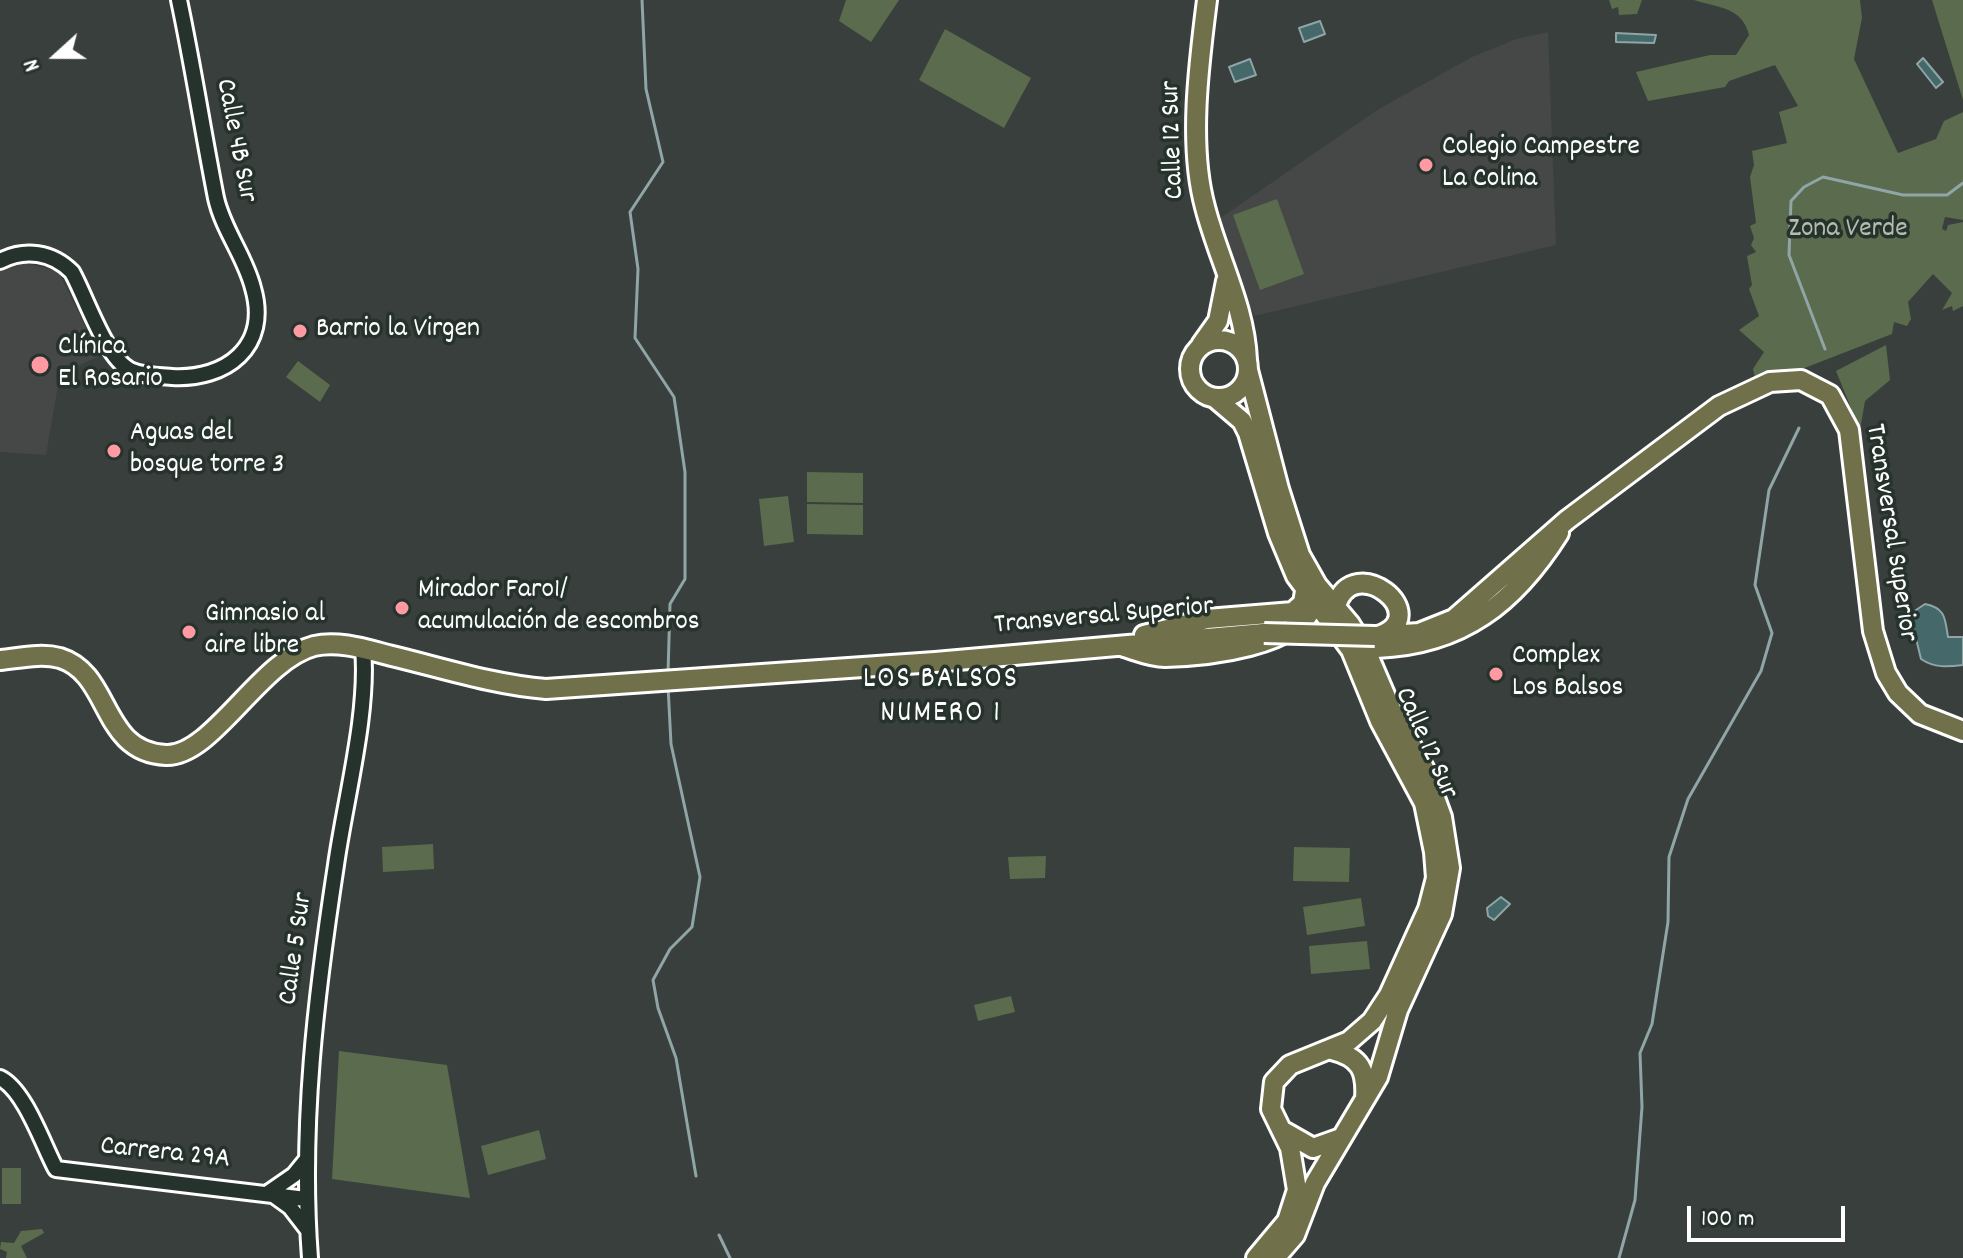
<!DOCTYPE html>
<meta charset="utf-8">
<style>
body{margin:0}
#map{position:relative;width:1963px;height:1258px;overflow:hidden;background:#393f3c;font-family:Dekko,sans-serif}
canvas{display:block}
.north{position:absolute;left:16px;top:16px;width:80px;height:80px;-webkit-text-stroke:6px #26332d;paint-order:stroke;rotate:249deg;font-size:22px;font-weight:700;line-height:32px;text-align:center;color:#fff}
.north::after{content:'';display:block;margin:auto;width:28px;height:36px;background:#fff;clip-path:polygon(50% 0,100% 100%,50% 72%,0 100%)}
.scale{position:absolute;left:1687px;top:1206px;width:158px;height:36px;box-sizing:border-box;border:4px solid #fff;border-top:0;padding-left:10px;font-size:24px;line-height:28px;white-space:nowrap;color:#fff;-webkit-text-stroke:6px #26332d;paint-order:stroke}
</style>
<div id="map">
<canvas width="1963" height="1258"></canvas>
<div class="north">N</div>
<div class="scale">100 m</div>
</div>
<script>
const c = document.querySelector('canvas').getContext('2d');
c.lineJoin = 'round';
function fillPath(path, color) { c.fillStyle = color; c.fill(path, 'evenodd'); }
function stroke(path, color, width, dash) { c.strokeStyle = color; c.lineWidth = width; c.lineCap = dash ? 'butt' : 'round'; c.setLineDash(dash || []); c.stroke(path); }
function write(font, color, halo, rows, align = 'center') {
  c.font = font + ' Dekko,sans-serif'; c.lineWidth = 7; c.setLineDash([]); c.textBaseline = 'middle'; c.strokeStyle = halo; c.fillStyle = color; for (const [text, x, y, turn = 0] of rows) {
    c.save(); c.translate(x, y); c.rotate((+turn || 0) * Math.PI / 180); c.textAlign = isNaN(turn) ? turn : align; if (halo) c.strokeText(text, 0, 0); c.fillText(text, 0, 0); c.restore();
  }
}
fillPath(new Path2D(`
 M 1548,32 L 1556,245 L 1254,316 L 1219,219 L 1377,110 L 1472,57 L 1516,39 Z
 M 20,262 L 58,271 L 100,356 L 60,374 L 46,455 L 0,452 L 0,270 Z`), '#464747');
fillPath(new Path2D(`
 M 846,0 L 899,0 L 871,42 L 839,21 Z
 M 1609,0 L 1642,0 L 1637,14 L 1619,15 L 1618,7 L 1612,9 Z
 M 1694,0 L 1860,0 L 1862,18 L 1854,59 L 1898,153 L 1936,139 L 1944,121 L 1963,112 L 1963,220 L 1945,217 L 1942,229 L 1946,231 L 1948,225 L 1963,222 L 1963,306 L 1953,311 L 1952,306 L 1942,310 L 1952,293 L 1933,274 L 1908,302 L 1911,319 L 1907,326 L 1894,322 L 1892,334 L 1784,376 L 1756,382 L 1753,369 L 1764,352 L 1739,330 L 1759,316 L 1749,289 L 1752,285 L 1747,256 L 1756,252 L 1751,245 L 1754,238 L 1750,226 L 1756,223 L 1750,177 L 1754,165 L 1752,151 L 1787,143 L 1779,112 L 1798,106 L 1775,65 L 1729,81 L 1725,87 L 1648,101 L 1636,72 L 1710,55 L 1736,55 L 1749,35 C 1742,7 1719,8 1694,0 Z
 M 1932,0 L 1963,0 L 1963,100 Z
 M 945,29 L 1031,78 L 1004,128 L 919,80 Z
 M 1277,199 L 1304,274 L 1260,290 L 1233,215 Z
 M 1886,345 L 1890,380 L 1865,401 L 1860,430 L 1836,371 Z
 M 298,361 L 330,385 L 320,402 L 286,377 Z
 M 807,472 L 863,473 L 863,503 L 807,502 Z
 M 788,496 L 794,542 L 764,546 L 759,499 Z
 M 807,504 L 863,505 L 863,535 L 807,534 Z
 M 433,844 L 434,869 L 383,872 L 382,847 Z
 M 1294,847 L 1350,848 L 1349,882 L 1293,881 Z
 M 1046,856 L 1045,878 L 1010,879 L 1008,857 Z
 M 1361,898 L 1365,926 L 1307,935 L 1303,907 Z
 M 1367,941 L 1370,969 L 1311,974 L 1309,946 Z
 M 1011,996 L 1015,1012 L 978,1021 L 974,1005 Z
 M 339,1051 L 447,1065 L 470,1198 L 332,1179 Z
 M 539,1130 L 546,1159 L 488,1175 L 481,1146 Z
 M 2,1168 L 21,1168 L 21,1204 L 2,1204 Z
 M 42,1229 L 44,1233 L 21,1246 L 27,1258 L 6,1258 L 7,1252 L 0,1249 L 1,1242 L 14,1243 L 21,1231 Z`), '#5b6b4d');
const water = new Path2D(`
 M 1320,21 L 1325,34 L 1304,42 L 1299,28 Z
 M 1616,33 L 1656,35 L 1654,43 L 1616,42 Z
 M 1923,58 L 1943,82 L 1936,88 L 1917,64 Z
 M 1250,59 L 1256,75 L 1235,82 L 1229,67 Z
 M 1925,604 C 1946,608 1945,619 1948,637 L 1963,637 L 1963,665 C 1948,667 1934,668 1921,659 L 1910,614 Z
 M 1501,897 L 1510,904 L 1494,920 L 1488,916 L 1487,908 Z`);
fillPath(water, '#45696b');
stroke(water, '#8fa5a6', 2);
stroke(new Path2D(`
 M 642,0 L 646,89 L 663,162 L 630,212 L 638,269 L 635,338 L 674,397 L 685,472 L 685,579 L 670,604 L 668,674
 M 1825,349 L 1789,255 L 1791,201 L 1804,187 L 1823,177 L 1903,195 L 1947,195 L 1963,183
 M 668,686 L 671,744 L 700,877 L 692,927 L 670,949 L 653,980 L 658,1008 L 676,1058 L 696,1176
 M 719,1235 L 730,1258
 M 1619,1258 L 1635,1200 L 1642,1107 L 1640,1053 L 1652,1024 L 1668,922 L 1669,857 L 1688,799 L 1761,671 L 1772,633 L 1755,585 L 1769,490 L 1799,428`), '#8fa5a6', 3);
const minor = new Path2D(`
 M 0,261 C 25,248 52,252 72,272 C 86,297 105,357 130,370 C 143,376 158,376 172,377 C 226,380 270,347 253,288 C 245,256 223,230 216,198 C 203,132 193,66 179,0
 M 0,1078 C 25,1090 43,1145 56,1169 L 306,1199
 M 268,1193 L 294,1175 L 307,1159
 M 272,1194 L 290,1207 L 307,1229
 M 310,1258 C 300,1126 316,995 336,865 C 345,800 369,713 363,648`);
const major = new Path2D(`
 M 1207,0 C 1199,63 1188,145 1205,207 C 1218,258 1245,307 1247,360
 M1190 369a29 29 0 1 1 58 0a29 29 0 1 1-58 0Z
 M 1201,345 L 1218,321 L 1226,281
 M 1248,370 L 1279,489 L 1300,555 L 1317,585 L 1350,624 L 1365,648 L 1392,711 L 1424,768 L 1442,817 L 1450,868 L 1442,914 L 1398,1010 L 1378,1077 L 1315,1183 L 1295,1235 L 1275,1258
 M 1215,398 L 1242,421 L 1248,433 L 1278,533 L 1296,576 L 1351,650 L 1380,721 L 1424,803 L 1434,852 L 1436,878 L 1428,909 L 1389,995 L 1372,1021 L 1349,1041 L 1290,1065 L 1274,1082 L 1271,1109 L 1290,1148 L 1297,1190 L 1287,1221 L 1256,1258
 M 1336,606 C 1353,549 1437,616 1378,636
 M 1144,635 L 1207,619 L 1293,612 L 1303,603 L 1305,591
 M 1375,636 L 1419,633 L 1454,619 L 1567,520 L 1719,406 L 1770,382 L 1801,380 L 1830,395 L 1849,430 L 1873,631 L 1886,673 L 1898,693 L 1920,714 L 1963,731
 M 1124,647 C 1137,651 1151,657 1165,657 C 1206,656 1299,647 1315,603
 M 1377,648 C 1462,645 1515,603 1559,533
 M 0,660 C 20,658 41,653 60,658 C 112,674 100,752 166,755 C 212,757 260,660 314,646 C 339,640 368,650 392,656 C 442,668 494,685 546,689 L 935,662 L 1264,633
 M 1332,1050 C 1360,1057 1367,1070 1365,1099
 M 1285,1132 L 1313,1148 L 1341,1138`);
stroke(minor, '#fff', 20);
stroke(major, '#fff', 24);
stroke(minor, '#26332d', 14);
stroke(major, '#70704a', 18);
const majorBridge = new Path2D(`
 M 1264,633 L 1375,636`);
stroke(majorBridge, '#fff', 24, []);
stroke(majorBridge, '#70704a', 18);
for (const [x, y, r, color] of [
 [1426,165,8,"#ff9aa2"],
 [300,331,8,"#ff9aa2"],
 [40,365,10,"#ff9aa2"],
 [114,451,8,"#ff9aa2"],
 [402,608,8,"#ff9aa2"],
 [189,632,8,"#ff9aa2"],
 [1496,674,8,"#ff9aa2"]
]) { const dot = new Path2D(); dot.arc(x, y, r, 0, 2 * Math.PI); c.fillStyle = color; c.fill(dot); stroke(dot, '#26332d', 3); }
write('28px', '#fff', '#26332d', [
 ["Calle 12 Sur",1175,140,-92],
 ["Calle 4B Sur",234,141,79],
 ["Transversal Superior",1889,533,81],
 ["Transversal Superior",1104,618,-5],
 ["Calle 12 Sur",1424,744,66],
 ["Calle 5 Sur",298,949,-82],
 ["Carrera 29A",165,1155,6]
]);
write('28px', '#fff', '#26332d', [
 ["Colegio Campestre",1442,149],
 ["La Colina",1442,181],
 ["Barrio la Virgen",316,331],
 ["Clínica",58,349],
 ["El Rosario",58,381],
 ["Aguas del",130,435],
 ["bosque torre 3",130,467],
 ["Mirador Faro1/",418,592],
 ["acumulación de escombros",418,624],
 ["Gimnasio al",205,616],
 ["aire libre",205,648],
 ["Complex",1512,658],
 ["Los Balsos",1512,690]
], 'left');
write('28px', '#b5bcaf', '#26332d', [
 ["Zona Verde",1848,231]
]);
c.letterSpacing = '2px';
write('30px', '#fff', '#26332d', [
 ["LOS BALSOS",941,682],
 ["NUMERO 1",941,716]
]);
c.letterSpacing = '0px';
</script>
